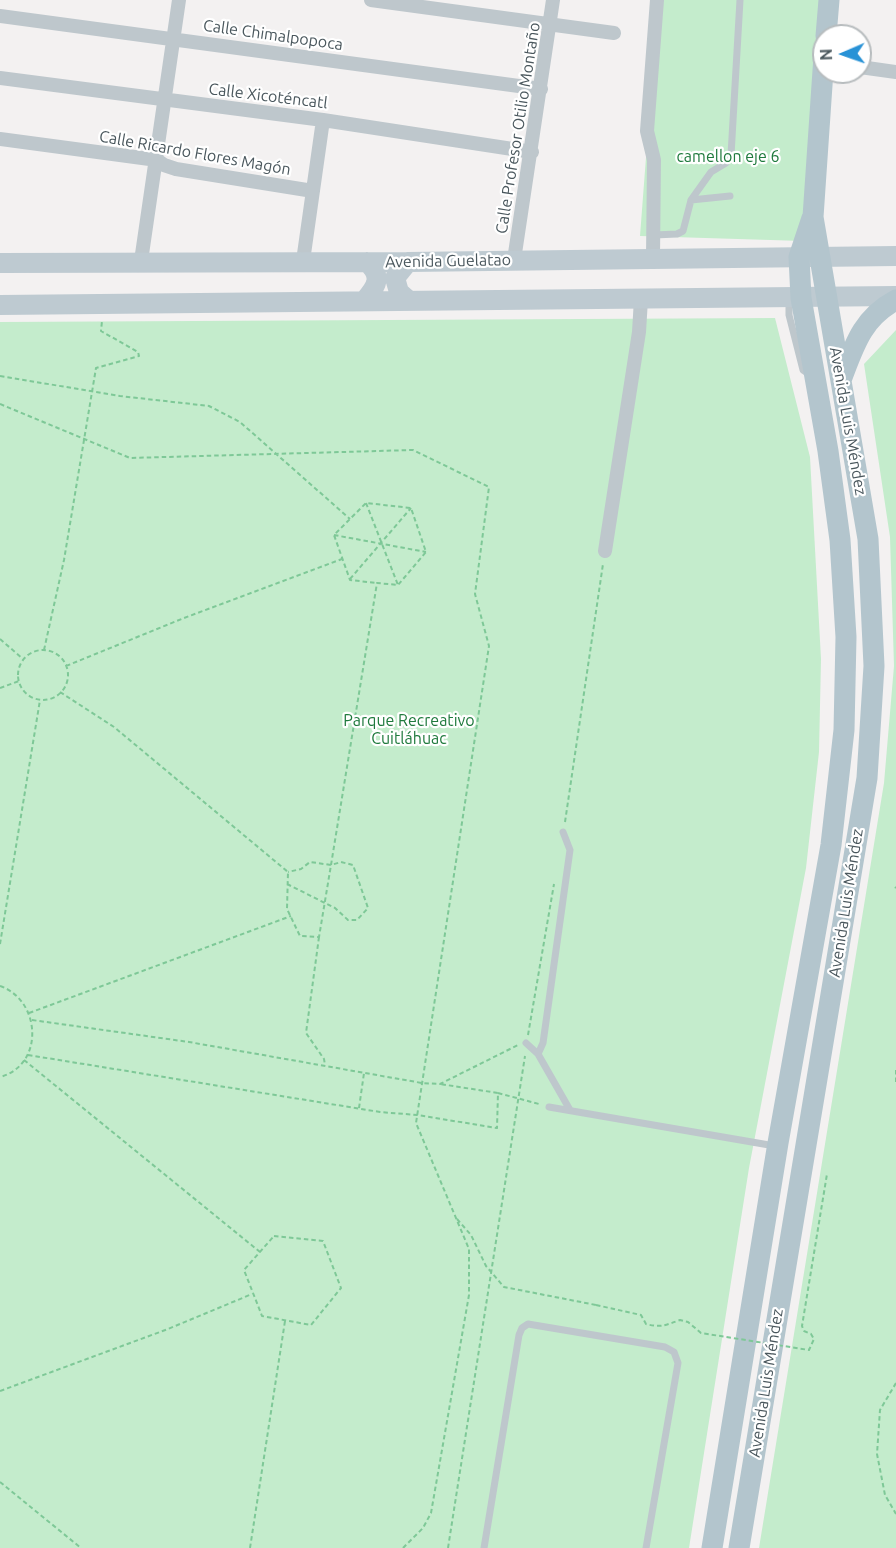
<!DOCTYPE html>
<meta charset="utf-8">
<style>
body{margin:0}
#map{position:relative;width:896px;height:1548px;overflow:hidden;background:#f3f1f1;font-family:Ubuntu,sans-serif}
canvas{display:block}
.north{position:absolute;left:812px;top:24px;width:60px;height:60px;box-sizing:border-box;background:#fff;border:2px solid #b7bcbe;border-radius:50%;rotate:268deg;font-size:16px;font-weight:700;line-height:24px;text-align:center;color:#4a575d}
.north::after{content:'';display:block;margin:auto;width:21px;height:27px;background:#2892d6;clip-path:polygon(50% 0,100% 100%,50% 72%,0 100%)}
</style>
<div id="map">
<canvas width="896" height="1548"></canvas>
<div class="north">N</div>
</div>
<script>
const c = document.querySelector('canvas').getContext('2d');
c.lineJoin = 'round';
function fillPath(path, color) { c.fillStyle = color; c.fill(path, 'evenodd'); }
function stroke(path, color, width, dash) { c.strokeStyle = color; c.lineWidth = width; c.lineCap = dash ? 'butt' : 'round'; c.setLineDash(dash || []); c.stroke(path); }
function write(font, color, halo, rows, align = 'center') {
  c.font = font + ' Ubuntu,sans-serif'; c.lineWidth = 4.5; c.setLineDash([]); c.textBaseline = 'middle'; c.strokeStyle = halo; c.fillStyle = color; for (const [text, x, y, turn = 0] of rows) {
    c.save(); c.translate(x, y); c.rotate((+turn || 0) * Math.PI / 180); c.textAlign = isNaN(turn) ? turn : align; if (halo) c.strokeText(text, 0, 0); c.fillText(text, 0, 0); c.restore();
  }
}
fillPath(new Path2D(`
 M 658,0 L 821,0 L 803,241 L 640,236 Z
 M 775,318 L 810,457 L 821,659 L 819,752 L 806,868 L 749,1168 L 689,1548 L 0,1548 L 0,322 Z
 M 896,330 L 896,1548 L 759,1548 L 884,783 L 894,666 L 890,537 L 864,364 Z`), '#c4eccc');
stroke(new Path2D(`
 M 0,376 L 120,396 L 209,406 L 240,422 L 350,519
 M 0,404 L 130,458 L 413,450 L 489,487 L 475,594 L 489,646 L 416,1123 L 469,1249 L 469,1295 L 431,1513 L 423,1528 L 403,1548
 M 366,503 L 398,585
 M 334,535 L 426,552
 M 350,579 L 411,508
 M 0,639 L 23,659
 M 44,650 L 64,560 L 96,368 L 139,356 L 138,352 L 101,331 L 102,321
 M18 675a25 25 0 1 1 50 0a25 25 0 1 1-50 0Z
 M 66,666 L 184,618 L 342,559
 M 0,688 L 19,681
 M 60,692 L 114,727 L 288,872 L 287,909 L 300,936 L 319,937 L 331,865 L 310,862 L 301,869 L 288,872
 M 565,822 L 603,564
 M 287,884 L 335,908 L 348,920 L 357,920 L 368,908 L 353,865 L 341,862 L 331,865 L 377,583 L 398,585 L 426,552 L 411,508 L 366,503 L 334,535 L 350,580 L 377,583
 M 895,887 L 896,888
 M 319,937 L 306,1033 L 324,1059 L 325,1065
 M 0,944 L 40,700
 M 0,986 C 41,1000 45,1065 0,1077
 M 29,1013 L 291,916
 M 32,1020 L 189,1042 L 422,1083 L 440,1084 L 518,1045
 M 528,1035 L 554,884
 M 28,1055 L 380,1112 L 417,1115 L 497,1128 L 498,1093 L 440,1084
 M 24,1060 L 260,1252
 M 896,1070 L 896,1084
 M 498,1093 L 539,1104
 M 359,1108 L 364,1073
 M 457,1219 L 471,1235 L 486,1266 L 504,1287 L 596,1305
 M 274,1236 L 323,1241 L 341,1288 L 311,1325 L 262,1316 L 244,1270 Z
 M 896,1383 L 880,1410 L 877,1454 L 885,1495 L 896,1514
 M 0,1391 L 168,1329 L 252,1294
 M 0,1482 L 81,1548
 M 250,1548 L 285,1321
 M 448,1548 L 525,1056`), '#7ec897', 2, [4.5, 3]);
stroke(new Path2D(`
 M 691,200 L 711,172 L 726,163 L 731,155 L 740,0
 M 654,235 L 677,234 L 683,231 L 691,200 L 730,196
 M 793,302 L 789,304 L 789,315 L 803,370 L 809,374
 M 526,1043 L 538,1054 L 570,1110
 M 538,1054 L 543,1043 L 570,850 L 563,832
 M 549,1107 L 775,1146
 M 484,1548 L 519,1335 L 522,1328 L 528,1324 L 665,1347 L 674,1352 L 678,1363 L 646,1548`), '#bec7cc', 7);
stroke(new Path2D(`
 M 371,0 L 614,33
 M 0,16 L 541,89
 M 860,67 L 896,72
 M 0,78 L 323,120 L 532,152
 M 0,139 L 157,160 L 164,165 L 176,169 L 313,191
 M 653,257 L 654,160 L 647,131 L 657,0
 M 514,260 L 553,0
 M 141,261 L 179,0
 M 303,261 L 323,120
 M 605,551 L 639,332 L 641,299`), '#bec7cc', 14);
stroke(new Path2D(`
 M 408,262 L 395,278 L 399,292 L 408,300
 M 0,263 L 408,262 L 896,256
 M 365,300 C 378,285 382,276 367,262
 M 0,305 L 896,296`), '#becad1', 20);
stroke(new Path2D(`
 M 826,36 L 829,0
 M 841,380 C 854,346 862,318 896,300
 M 712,1548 L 778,1143 L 831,845 L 844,730 L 846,637 L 840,540 L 828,451 L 801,298 L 799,257 L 812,218
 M 739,1548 L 867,778 L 874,666 L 868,539 L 813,217 L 824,56`), '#b3c5cd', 21);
stroke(new Path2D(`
 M 596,1305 L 641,1315 L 646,1324 C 661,1328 666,1325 680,1320 L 688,1322 L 701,1333 L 809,1350 L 814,1339 L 811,1334 L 804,1331 L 802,1326 L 827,1174`), '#7ec897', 2, [4.5, 3]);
write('16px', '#4a575d', '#fff', [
 ["Calle Chimalpopoca",273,35,8],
 ["Calle Xicoténcatl",268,96,7],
 ["Calle Profesor Otilio Montaño",518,128,-81],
 ["Calle Ricardo Flores Magón",195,153,10],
 ["Avenida Guelatao",448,261,-1],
 ["Avenida Luis Méndez",848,421,80],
 ["Avenida Luis Méndez",846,903,-81],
 ["Avenida Luis Méndez",766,1383,-81]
]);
write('16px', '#1f7a3d', '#fff', [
 ["camellon eje 6",728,157],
 ["Parque Recreativo",409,721],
 ["Cuitláhuac",409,739]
]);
</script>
